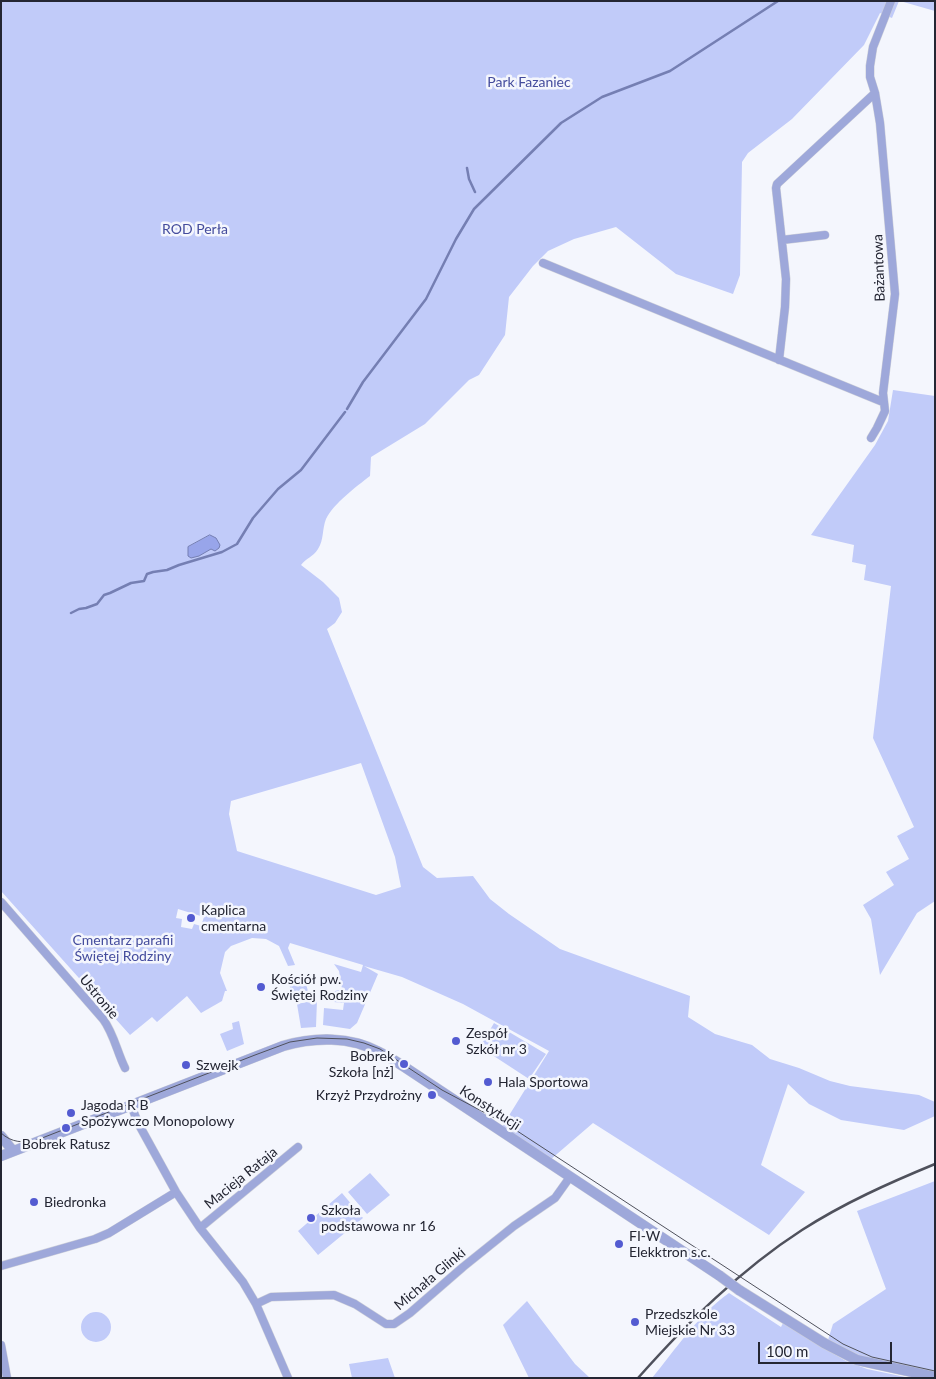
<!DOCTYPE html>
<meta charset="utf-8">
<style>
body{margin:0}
#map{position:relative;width:936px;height:1379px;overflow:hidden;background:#f4f6fd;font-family:Lato,sans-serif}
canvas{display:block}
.frame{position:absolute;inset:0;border:2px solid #242633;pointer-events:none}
.scale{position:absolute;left:758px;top:1342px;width:134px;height:22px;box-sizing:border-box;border:2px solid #242633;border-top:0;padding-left:6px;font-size:15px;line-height:18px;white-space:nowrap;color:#242633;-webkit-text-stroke:4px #f4f6fd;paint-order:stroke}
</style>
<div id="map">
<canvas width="936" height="1379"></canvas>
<div class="frame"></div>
<div class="scale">100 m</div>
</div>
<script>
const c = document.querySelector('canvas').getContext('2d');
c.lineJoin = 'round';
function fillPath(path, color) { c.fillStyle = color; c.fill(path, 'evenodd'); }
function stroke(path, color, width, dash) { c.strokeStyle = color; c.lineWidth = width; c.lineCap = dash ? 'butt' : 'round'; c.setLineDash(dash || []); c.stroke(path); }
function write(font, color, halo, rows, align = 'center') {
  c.font = font + ' Lato,sans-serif'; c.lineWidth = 5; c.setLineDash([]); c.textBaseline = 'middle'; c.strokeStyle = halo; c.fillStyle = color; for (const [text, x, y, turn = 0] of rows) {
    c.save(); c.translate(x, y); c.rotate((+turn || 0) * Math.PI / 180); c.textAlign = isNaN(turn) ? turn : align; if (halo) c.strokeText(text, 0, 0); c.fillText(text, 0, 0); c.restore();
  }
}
fillPath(new Path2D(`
 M 1,1 L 899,1 L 892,18 L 880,13 L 864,45 L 792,119 L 748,153 L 742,162 L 740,275 L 733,294 L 676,274 L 616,227 L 574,239 L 548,251 L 533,266 L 509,297 L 505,335 L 479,375 L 469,380 L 425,424 L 371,457 L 370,476 C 356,487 334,503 326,519 C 322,529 324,540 318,549 C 313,557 306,558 301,565 L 323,582 L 339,598 L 342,612 L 335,623 L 327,629 L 423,867 L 437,878 L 473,876 L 490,899 L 509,914 L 560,949 L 690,996 L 688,1017 L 715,1034 L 752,1045 L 770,1059 L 799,1068 L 830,1081 L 850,1086 L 919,1095 L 935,1102 L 935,1116 L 904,1130 L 841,1120 L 809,1104 L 788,1084 L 761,1165 L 805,1192 L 769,1235 L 593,1123 L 550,1160 L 500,1130 L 549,1051 L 463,1004 L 402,977 L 364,966 L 378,974 L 357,1023 L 350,1029 L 323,1025 L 324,1008 L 343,1010 L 344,1003 L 324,1001 L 325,994 L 342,989 L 339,971 L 334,964 L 361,972 L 363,965 L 290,943 L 288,948 L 295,965 L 288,966 L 279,946 L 266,939 L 252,938 L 231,946 L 225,952 L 220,973 L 227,991 L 225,991 L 222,1001 L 201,1013 L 187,996 L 157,1022 L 152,1017 L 130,1035 L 1,891 ZM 361,763 L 395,857 L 401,887 L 376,895 L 237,851 L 229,814 L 231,801 ZM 178,909 L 204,917 L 201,926 L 194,924 L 192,929 L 181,927 L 182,919 L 176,918 Z
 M 900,1 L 935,1 L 935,11 Z
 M 893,390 L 935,396 L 935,901 L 917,913 L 880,975 L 871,919 L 863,905 L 894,885 L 886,872 L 909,859 L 897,836 L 914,827 L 873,738 L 891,586 L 864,580 L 866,565 L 852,562 L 854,545 L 811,535 L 875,445 L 888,421 Z
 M 298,976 L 305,979 L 309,996 L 298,998 L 295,1002 L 293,1001 L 289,983 L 292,977 Z
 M 317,1000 L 316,1027 L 301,1028 L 297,1004 Z
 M 239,1021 L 244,1044 L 227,1051 L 220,1034 L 233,1029 L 232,1023 Z
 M 494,1023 L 546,1054 L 529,1079 L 480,1047 Z
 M 370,1173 L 390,1195 L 367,1214 L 348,1192 Z
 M 935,1181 L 935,1373 L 859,1356 L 828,1340 L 833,1324 L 886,1289 L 857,1211 Z
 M 342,1193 L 363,1218 L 318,1255 L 298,1231 Z
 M 729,1293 L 781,1327 L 783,1323 L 846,1361 L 867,1369 L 910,1378 L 652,1378 C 676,1349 698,1315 729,1293 Z
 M 527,1301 L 575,1364 L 590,1378 L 529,1378 L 503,1325 Z
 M81 1327a15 15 0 1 1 30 0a15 15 0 1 1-30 0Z
 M 388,1358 L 395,1378 L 352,1378 L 349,1364 Z`), '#c1cbf9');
const water = new Path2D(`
 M 210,535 L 216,538 L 220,545 L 219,548 L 215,551 L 211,549 L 199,556 L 191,558 L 188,556 L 188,547 Z`);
fillPath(water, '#98a5ea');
stroke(water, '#757fb3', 1);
stroke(new Path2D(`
 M 467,168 L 469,179 L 475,192
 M 347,409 L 363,382 L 426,299 L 456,239 L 474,209 L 561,123 L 602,97 L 670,71 L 778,1
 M 71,613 L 79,609 L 86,608 L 97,604 L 104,595 L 110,593 L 131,583 L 144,581 L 147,574 L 153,572 L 167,570 L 179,565 L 222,552 L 237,544 L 253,518 L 278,489 L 301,470 L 345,412`), '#757fb3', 2.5);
const minor = new Path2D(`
 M 782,240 L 825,235
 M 543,263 L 883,402
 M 779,360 L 785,307 L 786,279 L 776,188 L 777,184 L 875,93
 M 871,438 L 877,428 L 885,411 L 883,393 L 895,294 L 880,123 L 875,93 L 870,77 L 870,66 L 873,47 L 891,1
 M 1,902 L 103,1019 C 114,1034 117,1052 125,1068
 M 131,1105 L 138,1123 L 176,1192 L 200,1228 L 243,1282 L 256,1304 L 288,1378
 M 200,1228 L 298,1147
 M 1,1266 L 95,1239 L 109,1233 L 176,1192
 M 256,1304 L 271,1297 L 334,1295 L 355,1304 L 386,1324 L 394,1324 L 410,1313 L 463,1267 L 514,1226 L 555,1198 L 570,1177
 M 1,1345 L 7,1378`);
const tertiary = new Path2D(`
 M 1,1136 L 13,1151
 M 1,1156 L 283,1046 C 314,1037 350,1036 379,1052 C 388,1056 395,1061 403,1066 L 720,1276
 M 739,1290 L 824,1343 L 857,1360 L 935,1377`);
stroke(minor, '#cfd1d9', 9);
stroke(tertiary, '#cfd1d9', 11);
stroke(minor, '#9ea8da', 8);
stroke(tertiary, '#9ea8da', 10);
stroke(new Path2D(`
 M 1,1133 C 12,1143 23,1143 37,1140 L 255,1055 L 290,1042 L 317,1038 L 347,1039 L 364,1043 L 380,1049 L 442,1090 L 508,1125 L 843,1344 L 872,1357 L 935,1371`), '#4f515c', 1);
stroke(new Path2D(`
 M 638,1378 C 687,1323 740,1270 802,1230 C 844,1203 889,1183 935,1164`), '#4f515c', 2.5);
const tertiaryBridge = new Path2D(`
 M 720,1276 L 739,1290`);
stroke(tertiaryBridge, '#cfd1d9', 11, []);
stroke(tertiaryBridge, '#9ea8da', 10);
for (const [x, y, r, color] of [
 [191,918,5,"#535bd1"],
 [261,987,5,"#535bd1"],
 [456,1041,5,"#535bd1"],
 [404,1064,5,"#535bd1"],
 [186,1065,5,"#535bd1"],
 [488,1082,5,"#535bd1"],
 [432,1095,5,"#535bd1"],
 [71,1113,5,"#535bd1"],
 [66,1128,5,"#535bd1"],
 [34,1202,5,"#535bd1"],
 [311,1218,5,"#535bd1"],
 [619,1244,5,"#535bd1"],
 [635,1322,5,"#535bd1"]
]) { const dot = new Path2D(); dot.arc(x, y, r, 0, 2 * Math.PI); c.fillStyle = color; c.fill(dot); stroke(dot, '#f4f6fd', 2); }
write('14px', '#444c9d', '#f4f6fd', [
 ["Park Fazaniec",529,82],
 ["ROD Perła",195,229],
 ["Cmentarz parafii",123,940],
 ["Świętej Rodziny",123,956]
]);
write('14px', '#242633', '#f4f6fd', [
 ["Bażantowa",879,268,-92],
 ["Ustronie",99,997,50],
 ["Konstytucji",490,1108,33],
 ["Macieja Rataja",241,1178,-39],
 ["Michała Glinki",430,1279,-40]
]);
write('14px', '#242633', '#f4f6fd', [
 ["Kaplica",201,910],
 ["cmentarna",201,926],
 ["Kościół pw.",271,979],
 ["Świętej Rodziny",271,995],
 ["Zespół",466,1033],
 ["Szkół nr 3",466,1049],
 ["Bobrek",394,1056,"right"],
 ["Szkoła [nż]",394,1072,"right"],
 ["Szwejk",196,1065],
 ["Hala Sportowa",498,1082],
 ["Krzyż Przydrożny",422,1095,"right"],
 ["Jagoda R B",81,1105],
 ["Spożywczo Monopolowy",81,1121],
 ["Bobrek Ratusz",66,1144,"center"],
 ["Biedronka",44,1202],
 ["Szkoła",321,1210],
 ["podstawowa nr 16",321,1226],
 ["FI-W",629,1236],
 ["Elekktron s.c.",629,1252],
 ["Przedszkole",645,1314],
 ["Miejskie Nr 33",645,1330]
], 'left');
</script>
